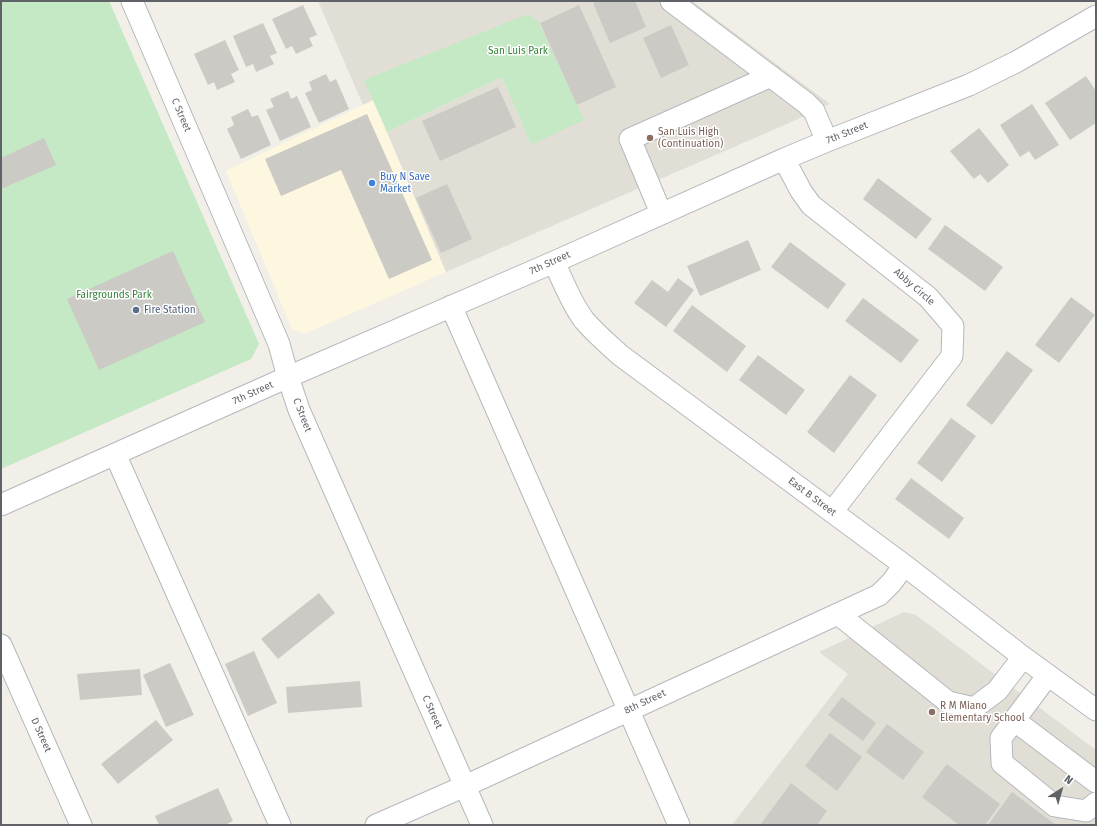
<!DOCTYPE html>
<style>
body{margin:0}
#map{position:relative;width:1097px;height:826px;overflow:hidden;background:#f1efe8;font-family:"Fira Sans",sans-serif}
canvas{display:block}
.frame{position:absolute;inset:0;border:2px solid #5f6368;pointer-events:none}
.north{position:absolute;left:1041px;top:770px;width:40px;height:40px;-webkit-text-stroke:3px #fff;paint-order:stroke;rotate:37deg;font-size:11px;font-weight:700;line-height:16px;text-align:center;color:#5f6368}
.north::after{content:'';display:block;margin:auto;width:14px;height:18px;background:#5f6368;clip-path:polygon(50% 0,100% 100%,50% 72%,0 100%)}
</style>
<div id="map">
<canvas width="1097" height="826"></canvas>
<div class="frame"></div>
<div class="north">N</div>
</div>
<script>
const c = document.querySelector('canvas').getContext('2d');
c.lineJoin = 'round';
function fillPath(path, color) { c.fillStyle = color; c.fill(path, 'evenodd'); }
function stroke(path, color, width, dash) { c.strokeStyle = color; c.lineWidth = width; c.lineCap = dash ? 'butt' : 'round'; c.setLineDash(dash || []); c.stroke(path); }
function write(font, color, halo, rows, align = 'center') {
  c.font = font + ' "Fira Sans",sans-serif'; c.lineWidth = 3; c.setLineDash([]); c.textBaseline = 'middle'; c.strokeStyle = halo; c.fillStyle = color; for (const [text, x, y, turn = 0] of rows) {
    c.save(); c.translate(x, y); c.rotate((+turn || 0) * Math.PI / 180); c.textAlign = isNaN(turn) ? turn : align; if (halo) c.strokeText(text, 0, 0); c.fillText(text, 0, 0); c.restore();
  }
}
fillPath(new Path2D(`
 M 373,100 L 446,272 L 304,334 L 292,329 L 226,171 Z`), '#fef7e0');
fillPath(new Path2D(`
 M 318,1 L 692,1 L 830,104 L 787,124 L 446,272 L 387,132 L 502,77 L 531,145 L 538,21 L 365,80 L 373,100 L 363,105 Z
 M 904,612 L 916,615 L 1096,750 L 1096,825 L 732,825 L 848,674 L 819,652 Z`), '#e1ded6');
fillPath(new Path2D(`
 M 1,1 L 109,1 L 259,344 L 251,359 L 1,469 Z
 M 528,14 L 538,21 L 584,120 L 531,145 L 502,77 L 387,132 L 364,80 Z`), '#c5e8c5');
fillPath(new Path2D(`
 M 598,1 L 635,1 L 646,27 L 610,43 L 593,3 Z
 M 303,5 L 317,35 L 309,38 L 313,46 L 296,54 L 292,46 L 286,49 L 272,19 Z
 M 579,5 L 616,87 L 577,105 L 540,23 Z
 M 263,23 L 277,53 L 270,56 L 274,64 L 256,72 L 253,64 L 246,67 L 233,36 Z
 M 671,25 L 689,65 L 661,78 L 643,38 Z
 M 225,40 L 239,70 L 231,74 L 235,82 L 217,90 L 214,82 L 208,85 L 194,54 Z
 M 326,74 L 330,82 L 336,79 L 349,109 L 319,123 L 305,93 L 312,90 L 309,82 Z
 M 1086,76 L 1096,91 L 1096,123 L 1070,140 L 1045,103 Z
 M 498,87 L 516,127 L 440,161 L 422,121 Z
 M 288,91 L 291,99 L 297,96 L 311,127 L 280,141 L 266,110 L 274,107 L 270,99 Z
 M 1032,104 L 1059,145 L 1035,160 L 1029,151 L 1020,157 L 1000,125 Z
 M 248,109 L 252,117 L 258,115 L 271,145 L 241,159 L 227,129 L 234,125 L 231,117 Z
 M 367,114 L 432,260 L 389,279 L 341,170 L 281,196 L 265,159 Z
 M 979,128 L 1009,165 L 988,183 L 980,174 L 974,179 L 950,151 Z
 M 44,138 L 56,165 L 1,189 L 1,158 Z
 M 878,178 L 932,219 L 916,239 L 863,199 Z
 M 447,184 L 472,239 L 441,253 L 416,198 Z
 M 945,225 L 1003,267 L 985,291 L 928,249 Z
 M 748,240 L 761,270 L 700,296 L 687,266 Z
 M 790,242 L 846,284 L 828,309 L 771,267 Z
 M 173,251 L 205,322 L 99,370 L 67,299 Z
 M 678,278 L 694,290 L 666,327 L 634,303 L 652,280 L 668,292 Z
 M 1071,297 L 1095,315 L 1059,363 L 1035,345 Z
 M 863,298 L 919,340 L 901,363 L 845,321 Z
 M 692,305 L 746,346 L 727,372 L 673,331 Z
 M 1007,351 L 1033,370 L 992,425 L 966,405 Z
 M 758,355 L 805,390 L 786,415 L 739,380 Z
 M 850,375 L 877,395 L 834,453 L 807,432 Z
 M 951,418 L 976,436 L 942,482 L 917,463 Z
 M 911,478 L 964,518 L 949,539 L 895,499 Z
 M 319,593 L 335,613 L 278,659 L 261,639 Z
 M 254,651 L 277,703 L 248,716 L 225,664 Z
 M 170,663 L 194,715 L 166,727 L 143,675 Z
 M 140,669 L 142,695 L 80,700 L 77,674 Z
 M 360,681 L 362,707 L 288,713 L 286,687 Z
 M 842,697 L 876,723 L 863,741 L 828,715 Z
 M 156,720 L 173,740 L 118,784 L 101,764 Z
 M 887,724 L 924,752 L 903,780 L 866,752 Z
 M 830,733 L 862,757 L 837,791 L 805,766 Z
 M 947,764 L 1000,804 L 985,825 L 959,825 L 922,797 Z
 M 791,783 L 827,811 L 817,825 L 760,825 Z
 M 218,788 L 233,821 L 225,825 L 159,825 L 155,816 Z
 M 1012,792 L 1056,825 L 988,825 Z`), '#cccac5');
const minor = new Path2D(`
 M 132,1 L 279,344 L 288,377 L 299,410 L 482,825
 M 671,1 L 806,103 L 814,111 L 827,141
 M 784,159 L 801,191 L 811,205 L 928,297 L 953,326 L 952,356 L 832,512
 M 661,213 L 630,139 L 771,76
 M 554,262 C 563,281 571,303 584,320 C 595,333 608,344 620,355 L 904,565 L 1023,657 L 1096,710
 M 451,306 L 679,825
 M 115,454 L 280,825
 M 1,505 L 288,377 L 554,262 L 784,159 L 827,141 L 969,85 L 1016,62 L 1096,16
 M 838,614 L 948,702 L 974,708 L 997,691 L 1023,657
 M 1,645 L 81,825
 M 1048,675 L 1001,738 L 1002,763 L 1055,806 L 1086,811 L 1096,803
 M 1014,720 L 1096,782
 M 376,825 L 465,786 L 879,595 L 892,582 L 904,565`);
stroke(minor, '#b5b8bc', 23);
stroke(minor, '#fff', 21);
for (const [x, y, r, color] of [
 [650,138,4,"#8d6e63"],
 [372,183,4,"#3f7fe0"],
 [136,310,4,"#5c6f8a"],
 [932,712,4,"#8d6e63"]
]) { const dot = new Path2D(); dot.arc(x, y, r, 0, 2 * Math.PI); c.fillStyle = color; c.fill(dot); stroke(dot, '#fff', 1.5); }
write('10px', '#348238', '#fff', [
 ["San Luis Park",518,51],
 ["Fairgrounds Park",114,295]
]);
write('10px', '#5f6368', '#fff', [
 ["C Street",181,115,67],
 ["7th Street",847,133,-22],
 ["7th Street",550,263,-24],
 ["Abby Circle",914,287,41],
 ["7th Street",253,393,-24],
 ["C Street",302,415,69],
 ["East B Street",812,497,37],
 ["8th Street",645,702,-25],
 ["C Street",432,712,66],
 ["D Street",41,735,66]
]);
write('10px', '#785e54', '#fff', [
 ["San Luis High",658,132],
 ["(Continuation)",658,144],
 ["R M Miano",940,706],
 ["Elementary School",940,718]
], 'left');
write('10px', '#366cbe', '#fff', [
 ["Buy N Save",380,177],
 ["Market",380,189]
], 'left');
write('10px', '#4e5e75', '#fff', [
 ["Fire Station",144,310]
], 'left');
</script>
